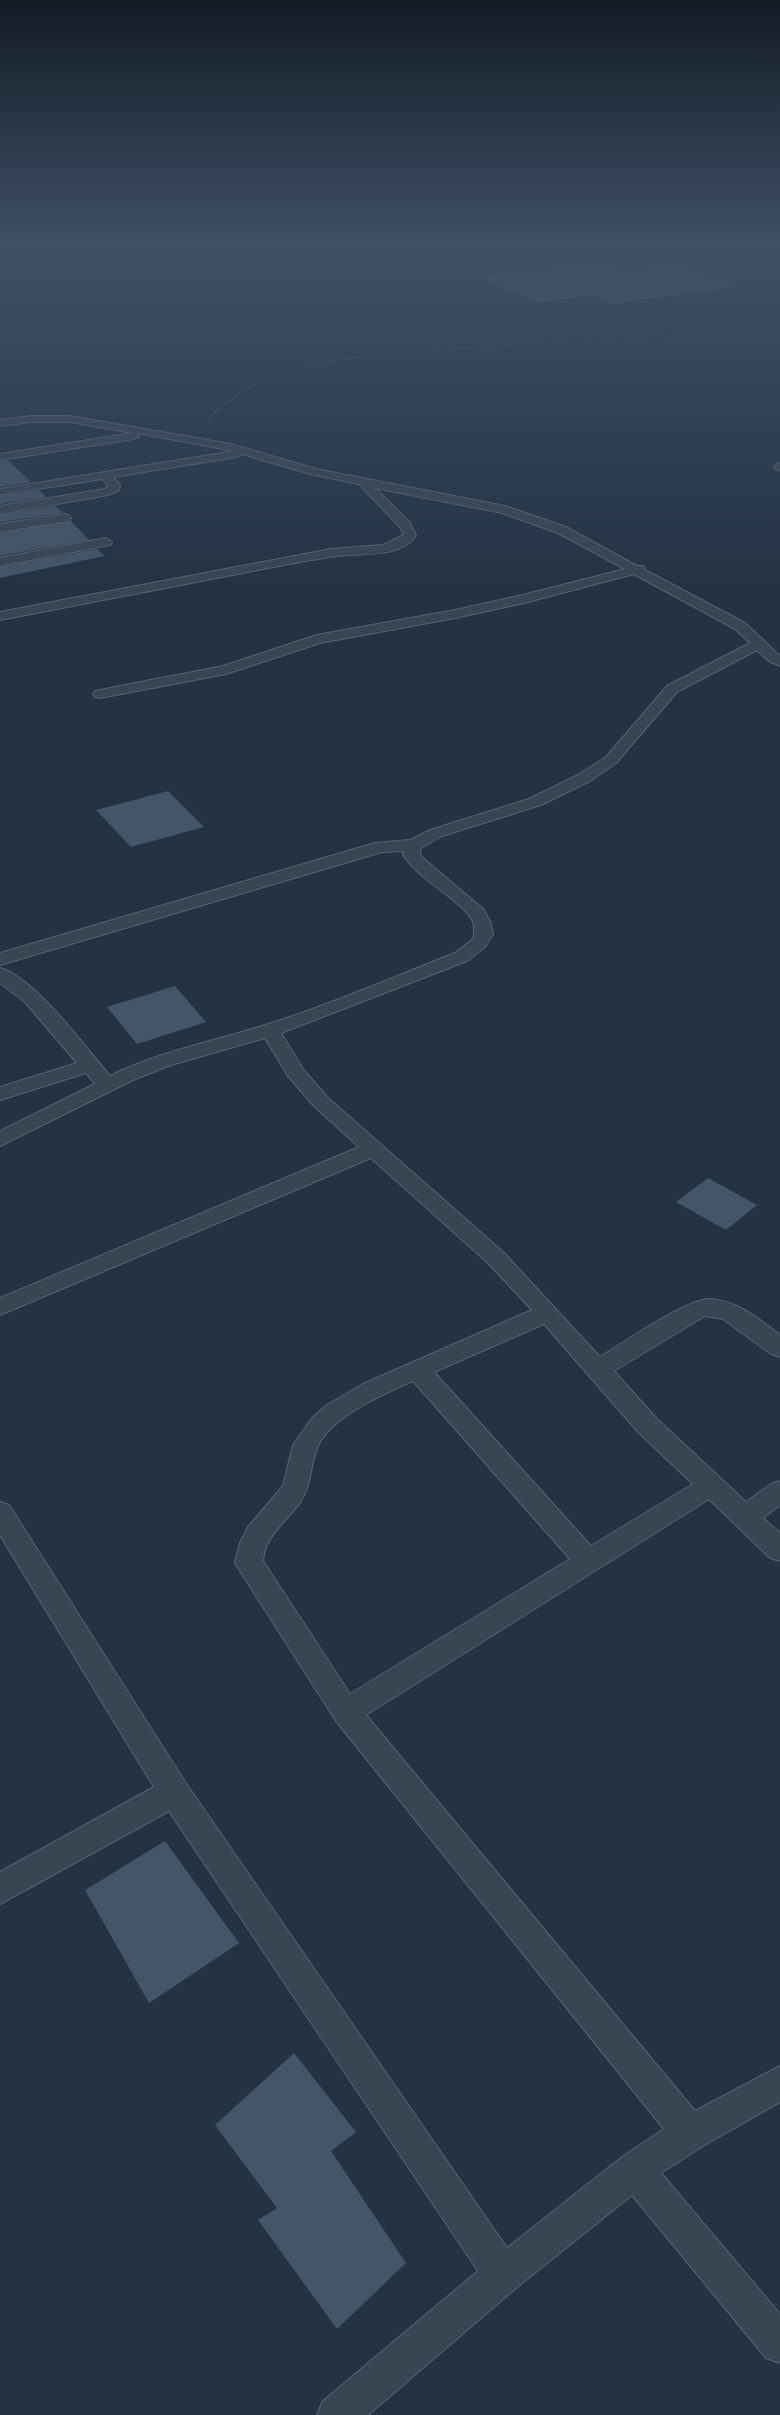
<!DOCTYPE html>
<style>
body{margin:0}
canvas{display:block;background:#233344}
</style>
<canvas width="780" height="2415"></canvas>
<script>
const c = document.querySelector('canvas').getContext('2d');
c.lineJoin = 'round';
function fillPath(path, color) { c.fillStyle = color; c.fill(path, 'evenodd'); }
function stroke(path, color, width, dash) { c.strokeStyle = color; c.lineWidth = width; c.lineCap = dash ? 'butt' : 'round'; c.setLineDash(dash || []); c.stroke(path); }
fillPath(new Path2D(`
 M 600,260 L 626,270 L 676,263 L 738,286 L 613,304 L 592,295 L 539,303 L 478,277 Z
 M 8,460 L 31,482 L 0,487 L 0,461 Z
 M 39,490 L 46,497 L 0,504 L 0,496 Z
 M 55,506 L 63,513 L 0,522 L 0,515 Z
 M 71,521 L 89,540 L 0,556 L 0,533 Z
 M 97,549 L 105,556 L 0,578 L 0,567 Z
 M 168,791 L 204,827 L 131,847 L 96,810 Z
 M 175,986 L 206,1022 L 137,1044 L 107,1007 Z
 M 708,1178 L 757,1205 L 726,1230 L 676,1202 Z
 M 165,1841 L 239,1943 L 149,2003 L 85,1890 Z
 M 294,2053 L 356,2132 L 331,2151 L 406,2263 L 337,2329 L 258,2220 L 277,2208 L 215,2125 Z`), '#445568');
const street = new Path2D(`
 M 31,416 L 70,416 L 231,444 L 316,469 L 505,506 L 566,527 L 637,566 L 643,566 L 645,570 L 745,623 L 780,656 L 780,666 L 769,661 L 757,650 L 677,692 L 616,763 L 590,781 L 541,805 L 442,836 L 421,848 L 420,854 L 424,859 L 483,909 L 490,921 L 493,934 L 485,947 L 467,961 L 281,1033 L 303,1069 L 327,1097 L 503,1252 L 600,1357 C 623,1343 687,1298 711,1299 C 738,1301 760,1320 780,1335 L 780,1357 L 771,1354 L 723,1319 L 705,1316 L 614,1371 L 657,1419 L 746,1502 L 771,1484 L 780,1481 L 780,1505 L 763,1518 L 780,1533 L 780,1561 L 770,1558 L 709,1499 L 366,1715 L 695,2111 L 780,2066 L 780,2102 L 703,2146 L 661,2173 L 780,2314 L 780,2363 L 766,2358 L 632,2195 L 516,2288 L 368,2415 L 317,2415 L 323,2401 L 478,2271 L 169,1811 L 0,1904 L 0,1872 L 154,1787 L 0,1535 L 0,1502 L 9,1505 L 185,1782 L 507,2248 L 622,2157 L 664,2129 L 336,1721 L 235,1563 L 240,1543 L 248,1527 L 283,1486 L 293,1445 L 312,1418 L 327,1405 L 363,1384 L 532,1310 L 487,1262 L 371,1158 L 0,1315 L 0,1298 L 359,1147 L 313,1105 L 288,1076 L 265,1038 L 171,1065 L 133,1080 L 0,1146 L 0,1131 L 95,1084 L 86,1073 L 0,1100 L 0,1087 L 77,1063 L 24,1001 L 0,983 L 0,968 C 34,977 87,1049 110,1076 C 158,1052 211,1042 262,1026 C 327,1006 391,978 455,953 L 473,939 C 475,931 475,922 469,915 C 450,893 420,880 403,855 L 404,851 L 382,852 L 0,965 L 0,953 L 375,843 L 410,840 L 430,830 L 529,799 L 578,775 L 606,757 L 667,686 L 750,643 L 735,629 L 634,574 L 524,603 L 455,618 L 320,643 L 226,674 L 100,698 L 95,697 L 93,694 L 95,691 L 223,666 L 317,635 L 455,610 L 523,595 L 625,569 L 558,533 L 502,513 L 375,488 L 410,523 L 416,536 C 401,558 361,553 338,556 C 322,558 306,561 289,564 L 0,620 L 0,612 L 289,557 L 331,549 L 383,545 L 404,535 L 400,527 L 359,484 L 310,474 L 242,454 L 237,457 L 113,477 L 120,485 L 119,490 L 108,495 L 0,514 L 0,506 L 105,489 L 108,485 L 102,479 L 0,495 L 0,489 L 234,451 L 137,433 L 139,436 L 134,439 L 0,460 L 0,454 L 133,433 L 70,422 L 31,422 L 0,426 L 0,420 ZM 544,1324 L 639,1433 L 693,1484 L 591,1546 L 434,1372 ZM 413,1381 L 570,1559 L 350,1694 L 263,1561 C 265,1534 287,1522 301,1501 C 312,1484 310,1464 318,1446 C 332,1416 384,1394 413,1381 Z
 M 780,463 L 780,471 L 774,468 L 776,464 Z
 M 65,514 L 69,515 L 71,518 L 69,521 L 0,532 L 0,524 Z
 M 106,538 L 112,542 L 110,545 L 0,566 L 0,558 Z`);
stroke(street, '#566370', 2);
stroke(new Path2D(`
 M 253,386 C 322,352 413,352 488,347 C 569,342 651,336 732,331 L 758,324 L 780,312`), '#445f61', 1, [1, 1]);
stroke(new Path2D(`
 M 208,418 L 235,396 L 255,385`), '#445f61', 1.5, [1.5, 1.5]);
fillPath(street, '#384553');
const sky = c.createLinearGradient(0, 0, 0, 584);
sky.addColorStop(0, '#131c25');
sky.addColorStop(0.42, '#3f5067');
sky.addColorStop(1, '#3f506700');
c.fillStyle = sky;
c.fillRect(0, 0, 780, 584);
</script>
